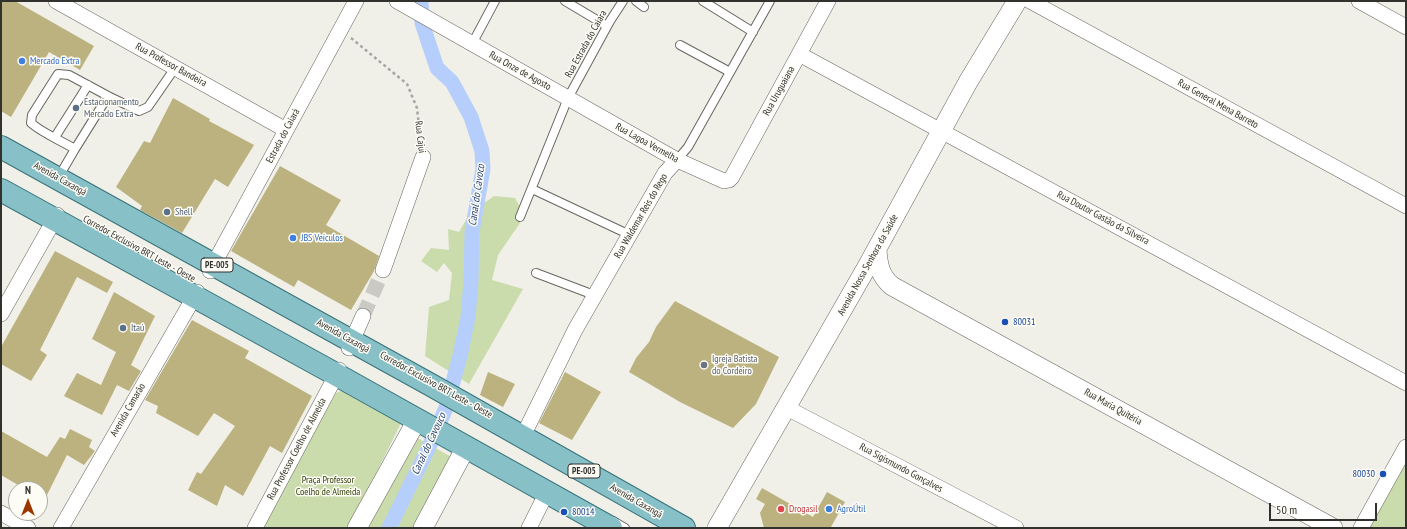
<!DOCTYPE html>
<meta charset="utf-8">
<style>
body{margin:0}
#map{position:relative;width:1407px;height:529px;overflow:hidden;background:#f0efe8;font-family:"PT Sans Narrow",sans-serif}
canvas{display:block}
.frame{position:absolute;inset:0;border:2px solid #31312e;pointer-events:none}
.north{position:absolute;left:8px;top:481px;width:40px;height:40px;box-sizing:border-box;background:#fdfcf5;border:1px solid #ababa5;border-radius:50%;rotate:0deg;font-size:11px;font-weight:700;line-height:16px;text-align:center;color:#31312e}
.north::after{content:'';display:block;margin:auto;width:14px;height:18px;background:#9a3700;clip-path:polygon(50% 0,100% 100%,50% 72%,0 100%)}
.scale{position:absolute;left:1269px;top:503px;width:108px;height:18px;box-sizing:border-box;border:2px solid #31312e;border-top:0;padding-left:5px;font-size:12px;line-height:14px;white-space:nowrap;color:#31312e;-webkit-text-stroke:3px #fdfcf5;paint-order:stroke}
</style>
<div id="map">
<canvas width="1407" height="529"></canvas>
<div class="frame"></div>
<div class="north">N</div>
<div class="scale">50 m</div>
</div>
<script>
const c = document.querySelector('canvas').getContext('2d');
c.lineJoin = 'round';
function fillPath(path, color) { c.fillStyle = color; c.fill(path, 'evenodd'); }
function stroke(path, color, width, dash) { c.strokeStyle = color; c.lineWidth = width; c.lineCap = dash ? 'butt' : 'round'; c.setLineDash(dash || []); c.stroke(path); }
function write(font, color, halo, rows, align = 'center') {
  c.font = font + ' "PT Sans Narrow",sans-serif'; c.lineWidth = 3; c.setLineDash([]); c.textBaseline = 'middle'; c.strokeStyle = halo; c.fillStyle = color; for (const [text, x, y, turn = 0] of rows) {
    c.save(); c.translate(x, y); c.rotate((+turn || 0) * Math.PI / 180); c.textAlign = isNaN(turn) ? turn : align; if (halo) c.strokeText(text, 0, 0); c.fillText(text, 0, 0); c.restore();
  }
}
fillPath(new Path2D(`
 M 494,196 L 515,198 L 523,212 L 520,223 L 498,255 L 492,280 L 523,289 L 469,384 L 425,356 L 429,307 L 449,300 L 452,273 L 444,263 L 437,272 L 421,261 L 431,248 L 449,250 L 448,229 L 459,232 L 470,213 Z
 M 341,391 L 399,423 L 400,425 L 349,528 L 261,528 L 336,393 Z
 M 412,435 L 455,459 L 419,528 L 362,528 Z
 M 1406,458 L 1406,528 L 1366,528 Z`), '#cadcac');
stroke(new Path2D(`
 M 389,528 L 428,449 L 446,408 L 460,356 L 468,317 L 471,282 L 472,232 L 483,169 L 482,151 L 471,117 L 452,82 L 437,68 L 422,23 L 421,1`), '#b6cefb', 15);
fillPath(new Path2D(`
 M 1,1 L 15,1 L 94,46 L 80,70 L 49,52 L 11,117 L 1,111 Z
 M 173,98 L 210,119 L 209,121 L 254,145 L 228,187 L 215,179 L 182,233 L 140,210 L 142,206 L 116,187 L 144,141 L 150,143 Z
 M 280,166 L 341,200 L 326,225 L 379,256 L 374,271 L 351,310 L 298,280 L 294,287 L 231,251 Z
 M 55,251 L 113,282 L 107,293 L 77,277 L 40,350 L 47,355 L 31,381 L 1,364 L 1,347 Z
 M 114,292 L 155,316 L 131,365 L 141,371 L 129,391 L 117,385 L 102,415 L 64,396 L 77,373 L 101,385 L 116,352 L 92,339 Z
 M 675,301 L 779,357 L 756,404 L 733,428 L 680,402 L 629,372 L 636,358 L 649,342 L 656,327 Z
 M 192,320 L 249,351 L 245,358 L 312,396 L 282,453 L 270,446 L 243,496 L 225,485 L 217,506 L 188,490 L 197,472 L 201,474 L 235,426 L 214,413 L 198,436 L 156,413 L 158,406 L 145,400 Z
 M 488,372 L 515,384 L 503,407 L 480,395 Z
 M 565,372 L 601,392 L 572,440 L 539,423 Z
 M 70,429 L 92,440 L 89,447 L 95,451 L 84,465 L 67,455 L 40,509 L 40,489 L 25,489 L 1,475 L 1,431 L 47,457 L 60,437 L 65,439 Z
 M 762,488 L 813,517 L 827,492 L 845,502 L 831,527 L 833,528 L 764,528 L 760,513 L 765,504 L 756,499 Z`), '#bcb27f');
stroke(new Path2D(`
 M 363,316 L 383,270`), '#cac9c3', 15, [15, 8]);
const service = new Path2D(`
 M 565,1 L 607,26
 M 636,1 L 644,7
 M 703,1 L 753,32
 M 472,44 L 495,1
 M 680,45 L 730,72
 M 108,96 L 75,149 C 60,140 44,134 31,123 L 32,115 L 58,74 L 69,75 L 108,96 L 139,111 L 148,107 L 175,68
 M 55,137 L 88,85
 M 677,160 L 688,147 L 770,1
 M 58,178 L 75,149
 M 532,189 L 630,235
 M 520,217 L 568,98 L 610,21 L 623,1
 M 536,273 L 594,295
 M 613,521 L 625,528`);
const minor = new Path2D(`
 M 56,1 L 286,130
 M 397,1 L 677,160 L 724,181 L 729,180 L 732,177 L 828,1
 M 1030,1 L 1406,206
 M 1359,1 L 1406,27
 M 799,54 L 1406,383
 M 383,270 L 423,157
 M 210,271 L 356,1
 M 1,314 L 57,215
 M 349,348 L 363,316
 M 787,408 L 1016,528
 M 523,436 L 575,330 L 665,173 L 677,160
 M 1,513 L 28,528
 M 61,528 L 197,292
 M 255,528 L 339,370
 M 529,528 L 547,492
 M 1361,528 L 1406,447`);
const tertiary = new Path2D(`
 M 877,250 C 878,265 880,276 892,286 L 1333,528
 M 357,528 L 417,420
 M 423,528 L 466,447
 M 717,528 L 868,265 L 968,82 L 1017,1`);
const primary = new Path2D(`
 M 1,147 L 431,385 L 684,528
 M 1,190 L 337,375 L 611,528`);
stroke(service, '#676660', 10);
stroke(minor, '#676660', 16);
stroke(tertiary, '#676660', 20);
stroke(primary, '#367379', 24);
stroke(new Path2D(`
 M 351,38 L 407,84 L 417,108 L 421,145`), '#a7a7a1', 2.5, [3, 3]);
stroke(service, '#fff', 8);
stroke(minor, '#fff', 15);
stroke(tertiary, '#fff', 19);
stroke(primary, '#88c0c7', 22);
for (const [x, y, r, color] of [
 [22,61,4,"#3f7fe0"],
 [76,108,4,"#5c6f8a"],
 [167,212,4,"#5c6f8a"],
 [293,238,4,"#3f7fe0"],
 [1005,322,4,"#1a4fb4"],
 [123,328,4,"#5c6f8a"],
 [704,365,4,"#6b7280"],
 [1383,474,4,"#1a4fb4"],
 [781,509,4,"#e0444e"],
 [829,509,4,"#3f7fe0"],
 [564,512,4,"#1a4fb4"]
]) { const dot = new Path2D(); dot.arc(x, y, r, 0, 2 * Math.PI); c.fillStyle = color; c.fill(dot); stroke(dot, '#fdfcf5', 1.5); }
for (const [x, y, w] of [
 [217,265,32],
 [584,471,32]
]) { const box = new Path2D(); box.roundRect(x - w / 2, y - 7, w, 14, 3); c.fillStyle = '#fdfcf5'; c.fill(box); stroke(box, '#31312e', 1); }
write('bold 9px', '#31312e', null, [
 ["PE-005",217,265],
 ["PE-005",584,471]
]);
write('10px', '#31312e', '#fdfcf5', [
 ["Rua Estrada do Caiara",586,44,-61],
 ["Rua Professor Bandeira",171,65,29],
 ["Rua Onze de Agosto",520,71,29],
 ["Rua Uruguaiana",779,91,-61],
 ["Rua General Mena Barreto",1218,104,29],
 ["Estrada do Caiará",283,136,-62],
 ["Rua Cajui",420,137,83],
 ["Rua Lagoa Vermelha",647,143,29],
 ["Avenida Caxangá",60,179,29],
 ["Rua Waldemar Reis do Rego",641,216,-60],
 ["Rua Doutor Gastão da Silveira",1103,218,28],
 ["Corredor Exclusivo BRT Leste - Oeste",139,249,29],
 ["Avenida Nossa Senhora da Saúde",868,265,-61],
 ["Avenida Caxangá",343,336,29],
 ["Corredor Exclusivo BRT Leste - Oeste",436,385,29],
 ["Rua Maria Quitéria",1113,407,29],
 ["Avenida Camarão",128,410,-60],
 ["Rua Professor Coelho de Almeida",297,449,-62],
 ["Rua Sigismundo Gonçalves",901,468,28],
 ["Avenida Caxangá",636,501,30]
]);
write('10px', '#366cbe', '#fdfcf5', [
 ["Mercado Extra",30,61],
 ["JBS Veículos",301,238],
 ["AgroÚtil",837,509]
], 'left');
write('10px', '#4e5e75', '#fdfcf5', [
 ["Estacionamento",84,102],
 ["Mercado Extra",84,114],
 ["Shell",175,212],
 ["Itaú",131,328]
], 'left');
write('10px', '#164399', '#fdfcf5', [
 ["80031",1013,322],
 ["80030",1375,474,"right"],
 ["80014",572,512]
], 'left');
write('10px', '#5b616d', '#fdfcf5', [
 ["Igreja Batista",712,359],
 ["do Cordeiro",712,371]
], 'left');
write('10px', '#303f08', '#fdfcf5', [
 ["Praça Professor",328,480],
 ["Coelho de Almeida",328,492]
]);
write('10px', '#be3a42', '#fdfcf5', [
 ["Drogasil",789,509]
], 'left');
write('italic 11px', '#253f76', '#fdfcf5', [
 ["Canal do Cavoco",477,195,-82],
 ["Canal do Cavouco",429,444,-65]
]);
</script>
